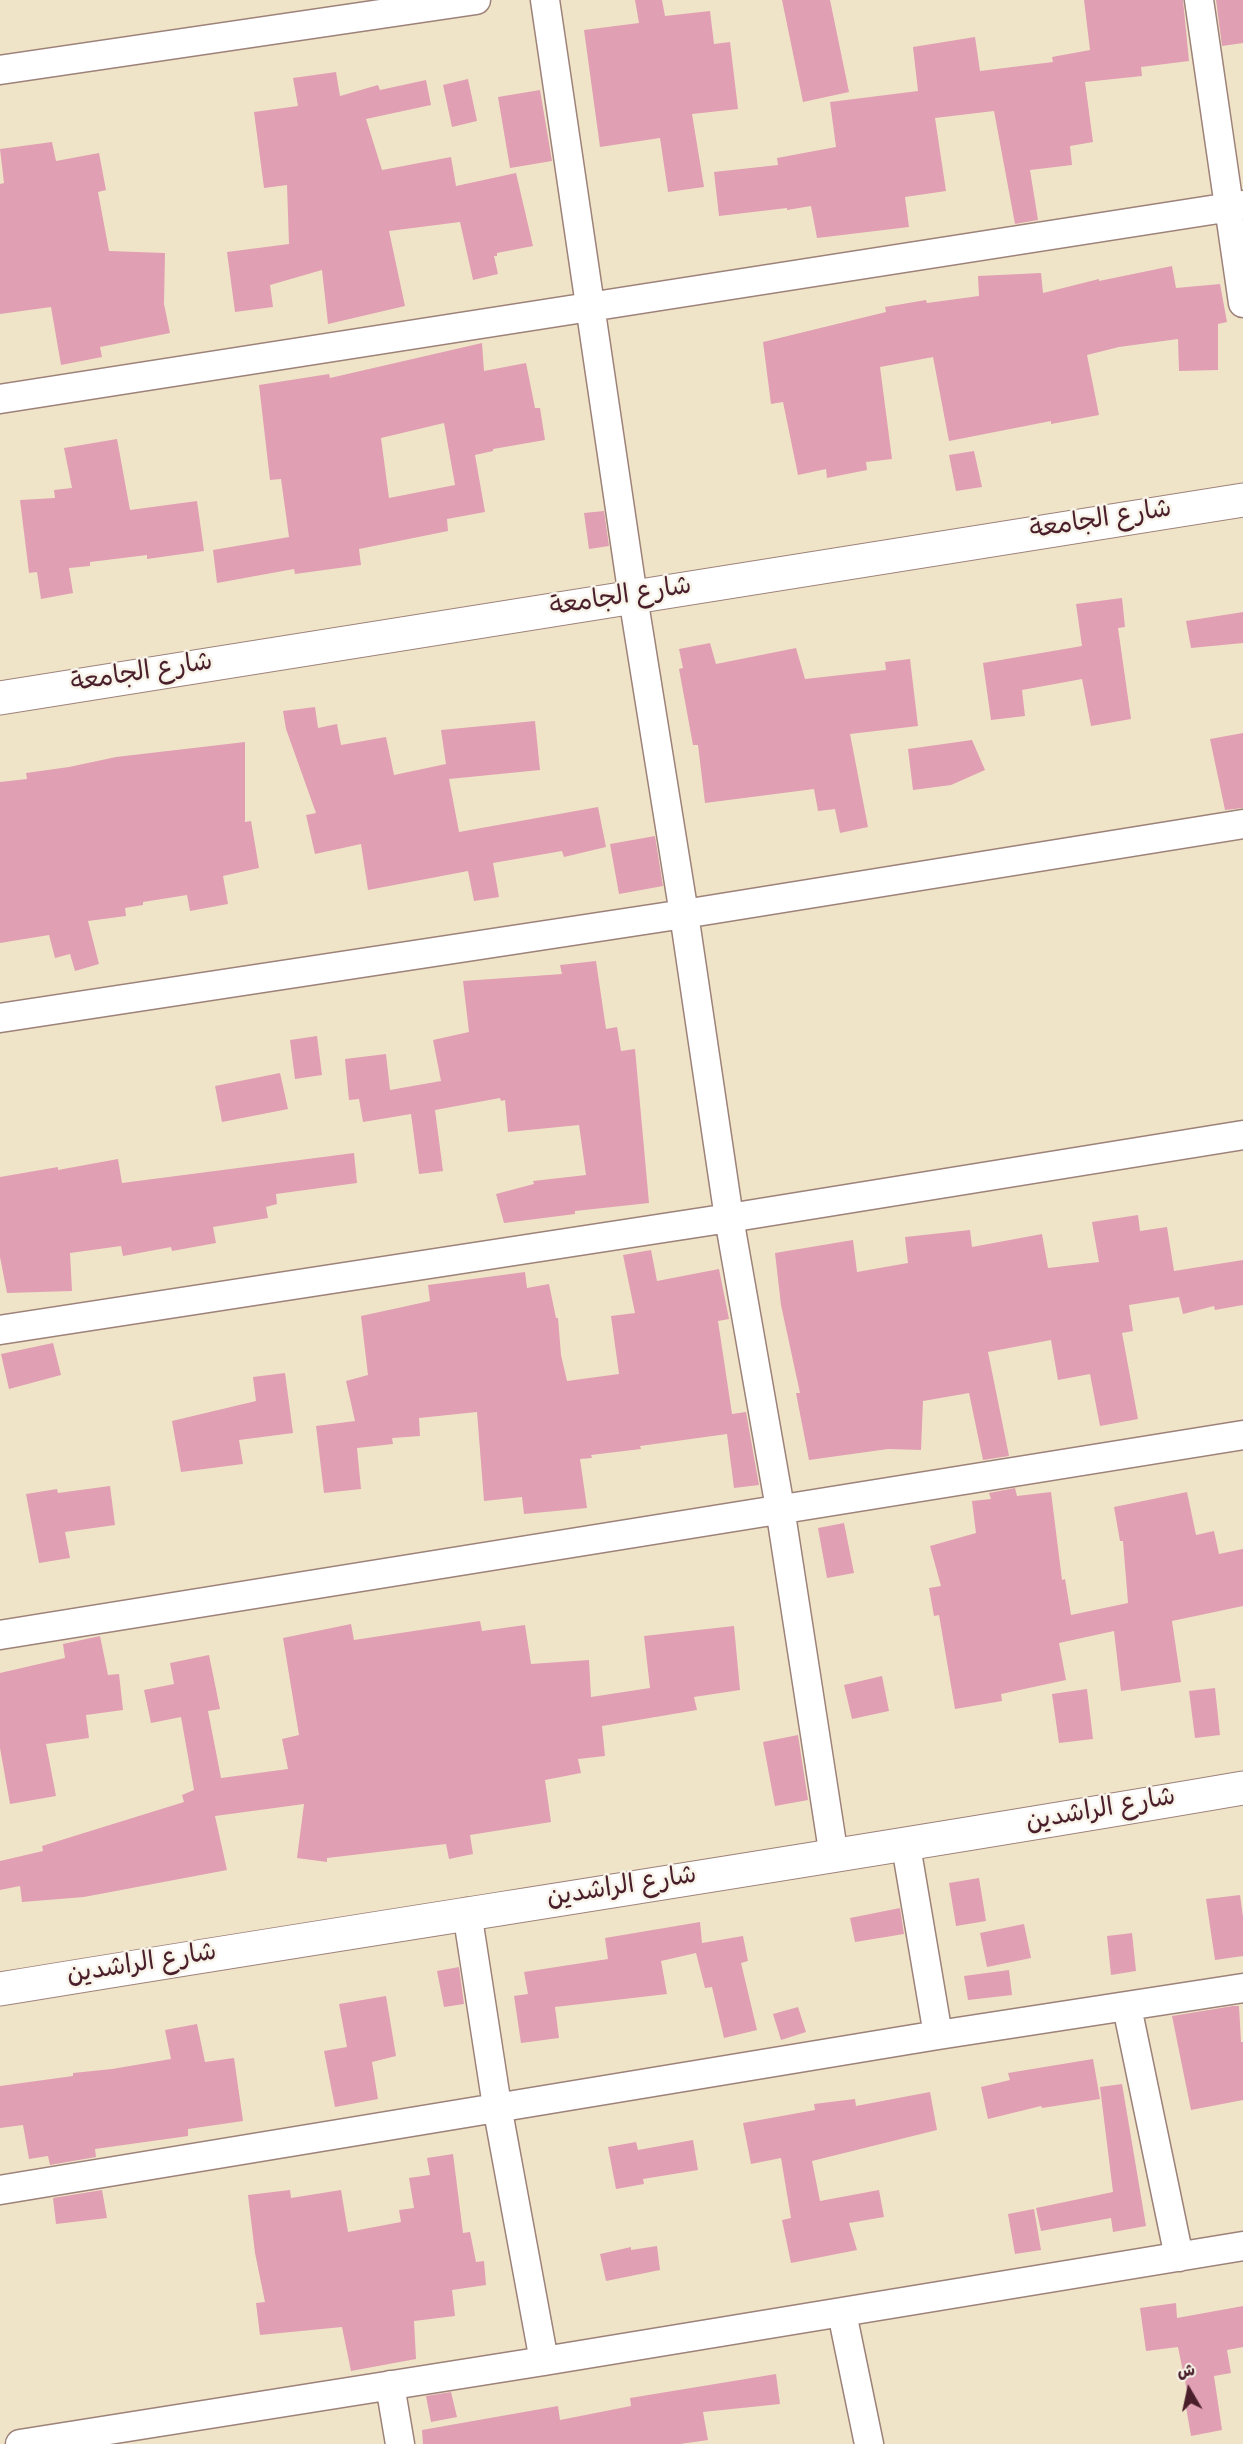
<!DOCTYPE html>
<meta charset="utf-8">
<style>
body{margin:0}
#map{position:relative;width:1243px;height:2444px;overflow:hidden;background:#f0e4c8;font-family:"Indie Flower","Playpen Sans Arabic",sans-serif}
canvas{display:block}
.north{position:absolute;left:1159px;top:2360px;width:60px;height:60px;-webkit-text-stroke:4px #f7f3e8;paint-order:stroke;rotate:351deg;font-size:16px;font-weight:700;line-height:24px;text-align:center;color:#4a1f2b}
.north::after{content:'';display:block;margin:auto;width:21px;height:27px;background:#4a1f2b;clip-path:polygon(50% 0,100% 100%,50% 72%,0 100%)}
</style>
<div id="map">
<canvas width="1243" height="2444"></canvas>
<div class="north">ش</div>
</div>
<script>
const c = document.querySelector('canvas').getContext('2d');
c.lineJoin = 'round';
function fillPath(path, color) { c.fillStyle = color; c.fill(path, 'evenodd'); }
function stroke(path, color, width, dash) { c.strokeStyle = color; c.lineWidth = width; c.lineCap = dash ? 'butt' : 'round'; c.setLineDash(dash || []); c.stroke(path); }
function write(font, color, halo, rows, align = 'center') {
  c.font = font + ' "Indie Flower","Playpen Sans Arabic",sans-serif'; c.lineWidth = 5; c.setLineDash([]); c.textBaseline = 'middle'; c.strokeStyle = halo; c.fillStyle = color; for (const [text, x, y, turn = 0] of rows) {
    c.save(); c.translate(x, y); c.rotate((+turn || 0) * Math.PI / 180); c.textAlign = isNaN(turn) ? turn : align; if (halo) c.strokeText(text, 0, 0); c.fillText(text, 0, 0); c.restore();
  }
}
fillPath(new Path2D(`
 M 635,0 L 662,0 L 665,16 L 710,11 L 714,44 L 730,42 L 738,109 L 692,114 L 704,187 L 668,192 L 660,138 L 600,147 L 584,30 L 639,23 Z
 M 782,0 L 830,0 L 849,92 L 803,102 Z
 M 1084,0 L 1183,0 L 1189,61 L 1141,67 L 1142,76 L 1085,82 L 1093,142 L 1070,146 L 1072,165 L 1030,170 L 1038,220 L 1015,224 L 994,111 L 935,118 L 946,191 L 905,197 L 909,227 L 817,238 L 811,206 L 787,210 L 787,208 L 719,216 L 714,172 L 778,165 L 777,158 L 836,147 L 830,102 L 918,91 L 913,47 L 975,37 L 980,71 L 1053,62 L 1052,57 L 1090,50 Z
 M 1216,0 L 1243,0 L 1243,43 L 1222,46 Z
 M 336,72 L 340,96 L 378,85 L 380,90 L 426,80 L 431,105 L 366,119 L 382,170 L 451,157 L 456,186 L 516,173 L 533,246 L 497,253 L 497,256 L 494,256 L 498,274 L 473,280 L 460,222 L 389,231 L 405,306 L 328,324 L 322,270 L 270,285 L 273,307 L 235,312 L 227,252 L 289,244 L 287,185 L 264,188 L 254,112 L 298,106 L 293,78 Z
 M 468,79 L 477,121 L 452,127 L 443,85 Z
 M 540,90 L 552,161 L 510,168 L 498,97 Z
 M 52,142 L 56,161 L 99,153 L 106,190 L 98,192 L 109,251 L 165,253 L 164,304 L 170,333 L 100,347 L 102,357 L 61,365 L 51,307 L 0,314 L 0,184 L 4,183 L 0,149 Z
 M 1172,266 L 1176,288 L 1220,284 L 1227,322 L 1218,324 L 1218,370 L 1179,371 L 1178,339 L 1119,347 L 1087,355 L 1099,415 L 1051,424 L 1051,421 L 949,441 L 933,357 L 880,367 L 892,459 L 866,462 L 867,470 L 827,478 L 826,469 L 798,475 L 783,402 L 771,404 L 763,342 L 886,312 L 885,307 L 926,300 L 927,303 L 979,296 L 978,276 L 1041,273 L 1043,293 L 1099,279 L 1099,281 Z
 M 482,343 L 484,371 L 526,363 L 535,408 L 540,408 L 545,440 L 493,449 L 493,451 L 475,455 L 485,512 L 447,519 L 448,531 L 359,549 L 361,565 L 295,574 L 294,569 L 217,583 L 213,550 L 289,537 L 281,479 L 270,480 L 259,385 L 329,374 L 330,378 ZM 444,423 L 455,485 L 389,498 L 381,438 Z
 M 117,439 L 130,510 L 197,501 L 204,551 L 147,559 L 147,555 L 90,562 L 90,566 L 69,568 L 73,593 L 41,599 L 37,572 L 29,573 L 20,500 L 55,498 L 54,490 L 72,488 L 64,448 Z
 M 974,451 L 982,487 L 956,491 L 949,455 Z
 M 604,511 L 609,546 L 589,549 L 584,513 Z
 M 1122,598 L 1125,627 L 1118,628 L 1131,719 L 1091,726 L 1082,679 L 1022,690 L 1025,716 L 991,720 L 983,663 L 1082,646 L 1076,604 Z
 M 1243,612 L 1243,643 L 1191,648 L 1186,621 Z
 M 710,643 L 716,664 L 796,648 L 805,679 L 886,670 L 885,662 L 910,659 L 918,726 L 850,734 L 868,827 L 840,833 L 835,809 L 818,811 L 814,789 L 705,803 L 698,745 L 693,745 L 679,669 L 683,668 L 679,649 Z
 M 315,707 L 318,728 L 337,724 L 341,745 L 386,737 L 394,775 L 446,764 L 441,730 L 535,721 L 540,770 L 449,779 L 459,832 L 598,807 L 606,847 L 564,857 L 562,851 L 493,863 L 499,897 L 474,901 L 468,871 L 368,890 L 361,844 L 315,854 L 306,815 L 316,813 L 286,729 L 283,711 Z
 M 1243,733 L 1243,808 L 1225,810 L 1210,739 Z
 M 972,740 L 985,770 L 951,785 L 913,790 L 908,749 Z
 M 245,742 L 245,822 L 251,821 L 259,868 L 223,876 L 228,904 L 190,911 L 187,895 L 143,902 L 143,905 L 125,908 L 126,916 L 88,921 L 99,964 L 75,971 L 70,954 L 55,958 L 49,935 L 0,943 L 0,782 L 27,779 L 26,773 L 69,767 L 116,757 Z
 M 655,836 L 663,886 L 619,894 L 610,844 Z
 M 596,961 L 606,1029 L 617,1027 L 621,1051 L 635,1049 L 649,1203 L 575,1211 L 575,1214 L 504,1223 L 496,1194 L 534,1184 L 533,1181 L 586,1175 L 579,1125 L 508,1132 L 505,1100 L 501,1101 L 500,1098 L 435,1110 L 443,1171 L 419,1174 L 411,1114 L 363,1122 L 359,1099 L 349,1100 L 345,1059 L 386,1054 L 390,1090 L 441,1081 L 433,1040 L 469,1032 L 463,981 L 562,974 L 560,965 Z
 M 317,1036 L 322,1075 L 295,1079 L 290,1040 Z
 M 280,1073 L 288,1109 L 222,1122 L 215,1086 Z
 M 354,1153 L 357,1183 L 276,1194 L 277,1204 L 266,1207 L 268,1218 L 213,1227 L 216,1243 L 172,1251 L 171,1247 L 123,1256 L 121,1246 L 70,1253 L 72,1291 L 7,1293 L 0,1257 L 0,1177 L 58,1167 L 58,1170 L 118,1159 L 122,1183 Z
 M 1138,1215 L 1140,1231 L 1167,1227 L 1174,1271 L 1243,1260 L 1243,1305 L 1215,1310 L 1214,1306 L 1183,1314 L 1179,1297 L 1129,1305 L 1133,1331 L 1122,1333 L 1138,1419 L 1100,1426 L 1090,1374 L 1058,1380 L 1051,1340 L 988,1352 L 1009,1456 L 983,1460 L 969,1393 L 923,1401 L 921,1450 L 888,1449 L 809,1460 L 796,1393 L 800,1393 L 781,1305 L 775,1253 L 853,1240 L 857,1272 L 908,1263 L 905,1237 L 970,1230 L 972,1247 L 1042,1234 L 1048,1268 L 1099,1262 L 1092,1222 Z
 M 651,1250 L 657,1281 L 719,1269 L 729,1319 L 718,1321 L 732,1414 L 746,1412 L 759,1485 L 734,1488 L 727,1434 L 640,1446 L 641,1449 L 591,1455 L 592,1458 L 580,1459 L 587,1508 L 524,1514 L 522,1497 L 484,1501 L 477,1412 L 419,1418 L 420,1436 L 392,1438 L 393,1444 L 357,1448 L 361,1489 L 324,1493 L 316,1426 L 355,1421 L 346,1381 L 368,1375 L 361,1316 L 430,1301 L 428,1285 L 525,1272 L 527,1288 L 549,1284 L 556,1318 L 558,1318 L 561,1355 L 567,1381 L 619,1374 L 611,1316 L 635,1313 L 623,1255 Z
 M 53,1343 L 61,1375 L 9,1389 L 1,1354 Z
 M 285,1373 L 293,1433 L 239,1440 L 243,1464 L 181,1472 L 172,1421 L 256,1401 L 253,1377 Z
 M 110,1486 L 115,1525 L 65,1532 L 70,1558 L 39,1563 L 26,1494 L 57,1489 L 58,1493 Z
 M 1015,1488 L 1017,1496 L 1051,1492 L 1062,1580 L 1065,1579 L 1071,1615 L 1128,1603 L 1123,1541 L 1120,1541 L 1114,1507 L 1187,1492 L 1196,1535 L 1214,1531 L 1219,1554 L 1243,1549 L 1243,1606 L 1172,1621 L 1181,1682 L 1121,1691 L 1114,1631 L 1059,1643 L 1066,1680 L 1001,1694 L 1002,1701 L 955,1709 L 939,1615 L 934,1616 L 929,1588 L 941,1586 L 930,1546 L 976,1533 L 972,1501 L 991,1499 L 989,1493 Z
 M 844,1523 L 854,1573 L 827,1578 L 818,1528 Z
 M 480,1621 L 482,1631 L 525,1625 L 531,1664 L 589,1660 L 591,1697 L 650,1688 L 644,1636 L 734,1626 L 740,1690 L 694,1697 L 697,1710 L 602,1726 L 605,1756 L 578,1759 L 581,1773 L 545,1780 L 551,1822 L 470,1835 L 473,1854 L 449,1859 L 446,1844 L 327,1858 L 327,1862 L 297,1858 L 304,1804 L 215,1816 L 227,1870 L 84,1897 L 22,1902 L 20,1886 L 0,1890 L 0,1861 L 43,1851 L 42,1846 L 184,1802 L 182,1795 L 194,1790 L 181,1717 L 151,1723 L 144,1690 L 174,1684 L 170,1663 L 209,1655 L 220,1709 L 208,1711 L 221,1778 L 288,1769 L 282,1739 L 299,1735 L 283,1638 L 351,1624 L 354,1640 Z
 M 100,1636 L 108,1675 L 119,1674 L 123,1710 L 86,1715 L 89,1738 L 46,1744 L 56,1796 L 10,1804 L 0,1748 L 0,1673 L 65,1658 L 63,1644 Z
 M 882,1676 L 889,1711 L 852,1719 L 844,1685 Z
 M 1215,1688 L 1220,1735 L 1195,1738 L 1189,1691 Z
 M 1087,1689 L 1093,1739 L 1059,1743 L 1052,1694 Z
 M 798,1735 L 808,1800 L 775,1806 L 763,1742 Z
 M 979,1878 L 986,1921 L 956,1926 L 949,1883 Z
 M 1240,1895 L 1243,1917 L 1243,1956 L 1215,1960 L 1206,1899 Z
 M 900,1908 L 904,1934 L 855,1942 L 850,1918 Z
 M 700,1922 L 702,1943 L 743,1936 L 748,1961 L 741,1963 L 757,2030 L 724,2038 L 712,1987 L 705,1988 L 696,1953 L 661,1961 L 667,1994 L 555,2007 L 559,2038 L 521,2043 L 514,1996 L 528,1994 L 524,1972 L 608,1959 L 605,1938 Z
 M 1024,1924 L 1031,1958 L 987,1967 L 980,1933 Z
 M 1132,1933 L 1136,1971 L 1111,1975 L 1107,1936 Z
 M 459,1967 L 464,2004 L 444,2007 L 437,1971 Z
 M 1009,1970 L 1012,1995 L 968,2000 L 964,1976 Z
 M 386,1996 L 396,2056 L 372,2062 L 378,2099 L 335,2107 L 324,2051 L 347,2047 L 339,2004 Z
 M 1233,2006 L 1239,2006 L 1241,2042 L 1243,2042 L 1243,2100 L 1191,2110 L 1172,2016 Z
 M 798,2007 L 806,2032 L 781,2040 L 773,2014 Z
 M 197,2024 L 205,2062 L 234,2058 L 243,2121 L 188,2129 L 188,2136 L 95,2149 L 96,2157 L 50,2165 L 48,2156 L 29,2159 L 23,2125 L 0,2128 L 0,2086 L 73,2076 L 73,2073 L 112,2069 L 171,2059 L 165,2030 Z
 M 1093,2059 L 1100,2099 L 1042,2108 L 1041,2106 L 988,2119 L 981,2087 L 1010,2080 L 1008,2073 Z
 M 1122,2084 L 1146,2226 L 1113,2232 L 1111,2218 L 1041,2231 L 1036,2208 L 1113,2192 L 1100,2087 Z
 M 930,2092 L 937,2130 L 812,2161 L 820,2201 L 879,2190 L 884,2217 L 849,2223 L 857,2250 L 791,2263 L 782,2220 L 791,2218 L 781,2158 L 751,2164 L 743,2123 L 815,2110 L 814,2104 L 855,2099 L 856,2106 Z
 M 693,2140 L 698,2170 L 643,2179 L 644,2184 L 616,2189 L 608,2147 L 636,2142 L 638,2150 Z
 M 453,2154 L 463,2233 L 470,2232 L 476,2262 L 484,2261 L 486,2285 L 452,2290 L 455,2316 L 414,2321 L 416,2359 L 351,2371 L 342,2327 L 260,2335 L 256,2303 L 265,2302 L 255,2253 L 248,2195 L 290,2190 L 291,2198 L 341,2190 L 348,2232 L 401,2222 L 399,2210 L 414,2208 L 409,2178 L 430,2175 L 427,2158 Z
 M 102,2190 L 107,2218 L 56,2224 L 53,2198 Z
 M 1034,2209 L 1041,2250 L 1015,2254 L 1008,2214 Z
 M 657,2246 L 660,2270 L 606,2281 L 600,2254 L 631,2247 L 631,2250 Z
 M 1176,2303 L 1177,2318 L 1243,2306 L 1243,2347 L 1227,2350 L 1231,2373 L 1214,2376 L 1222,2430 L 1191,2436 L 1186,2407 L 1190,2406 L 1178,2347 L 1146,2351 L 1140,2308 Z
 M 776,2374 L 780,2404 L 703,2412 L 708,2440 L 680,2444 L 423,2444 L 422,2430 L 558,2406 L 560,2420 L 631,2406 L 630,2398 Z
 M 451,2392 L 457,2417 L 431,2422 L 426,2396 Z`), '#e09fb3');
const minor = new Path2D(`
 M 545,0 L 633,597 L 684,914 L 729,1218 L 780,1508 L 834,1857
 M 1199,0 L 1243,303
 M 0,70 L 476,0
 M 0,399 L 1243,205
 M 0,1018 L 684,914 L 1243,824
 M 0,1330 L 729,1218 L 1243,1135
 M 0,1635 L 1243,1435
 M 906,1846 L 938,2035
 M 467,1912 L 497,2106 L 544,2361
 M 1127,2007 L 1179,2257
 M 0,2190 L 938,2035 L 1243,1988
 M 842,2313 L 869,2444
 M 390,2385 L 400,2444
 M 20,2444 L 544,2361 L 1243,2246`);
const tertiary = new Path2D(`
 M 0,698 L 1243,500
 M 0,1989 C 414,1921 829,1859 1243,1788`);
stroke(minor, '#9d827a', 31);
stroke(tertiary, '#9d827a', 35);
stroke(minor, '#fff', 28);
stroke(tertiary, '#fff', 33);
write('26px', '#4a1f2b', '#f7f3e8', [
 ["شارع الجامعة",1101,522,-9],
 ["شارع الجامعة",621,599,-9],
 ["شارع الجامعة",142,675,-9],
 ["شارع الراشدين",1101,1812,-10],
 ["شارع الراشدين",622,1889,-9],
 ["شارع الراشدين",142,1966,-9]
]);
</script>
